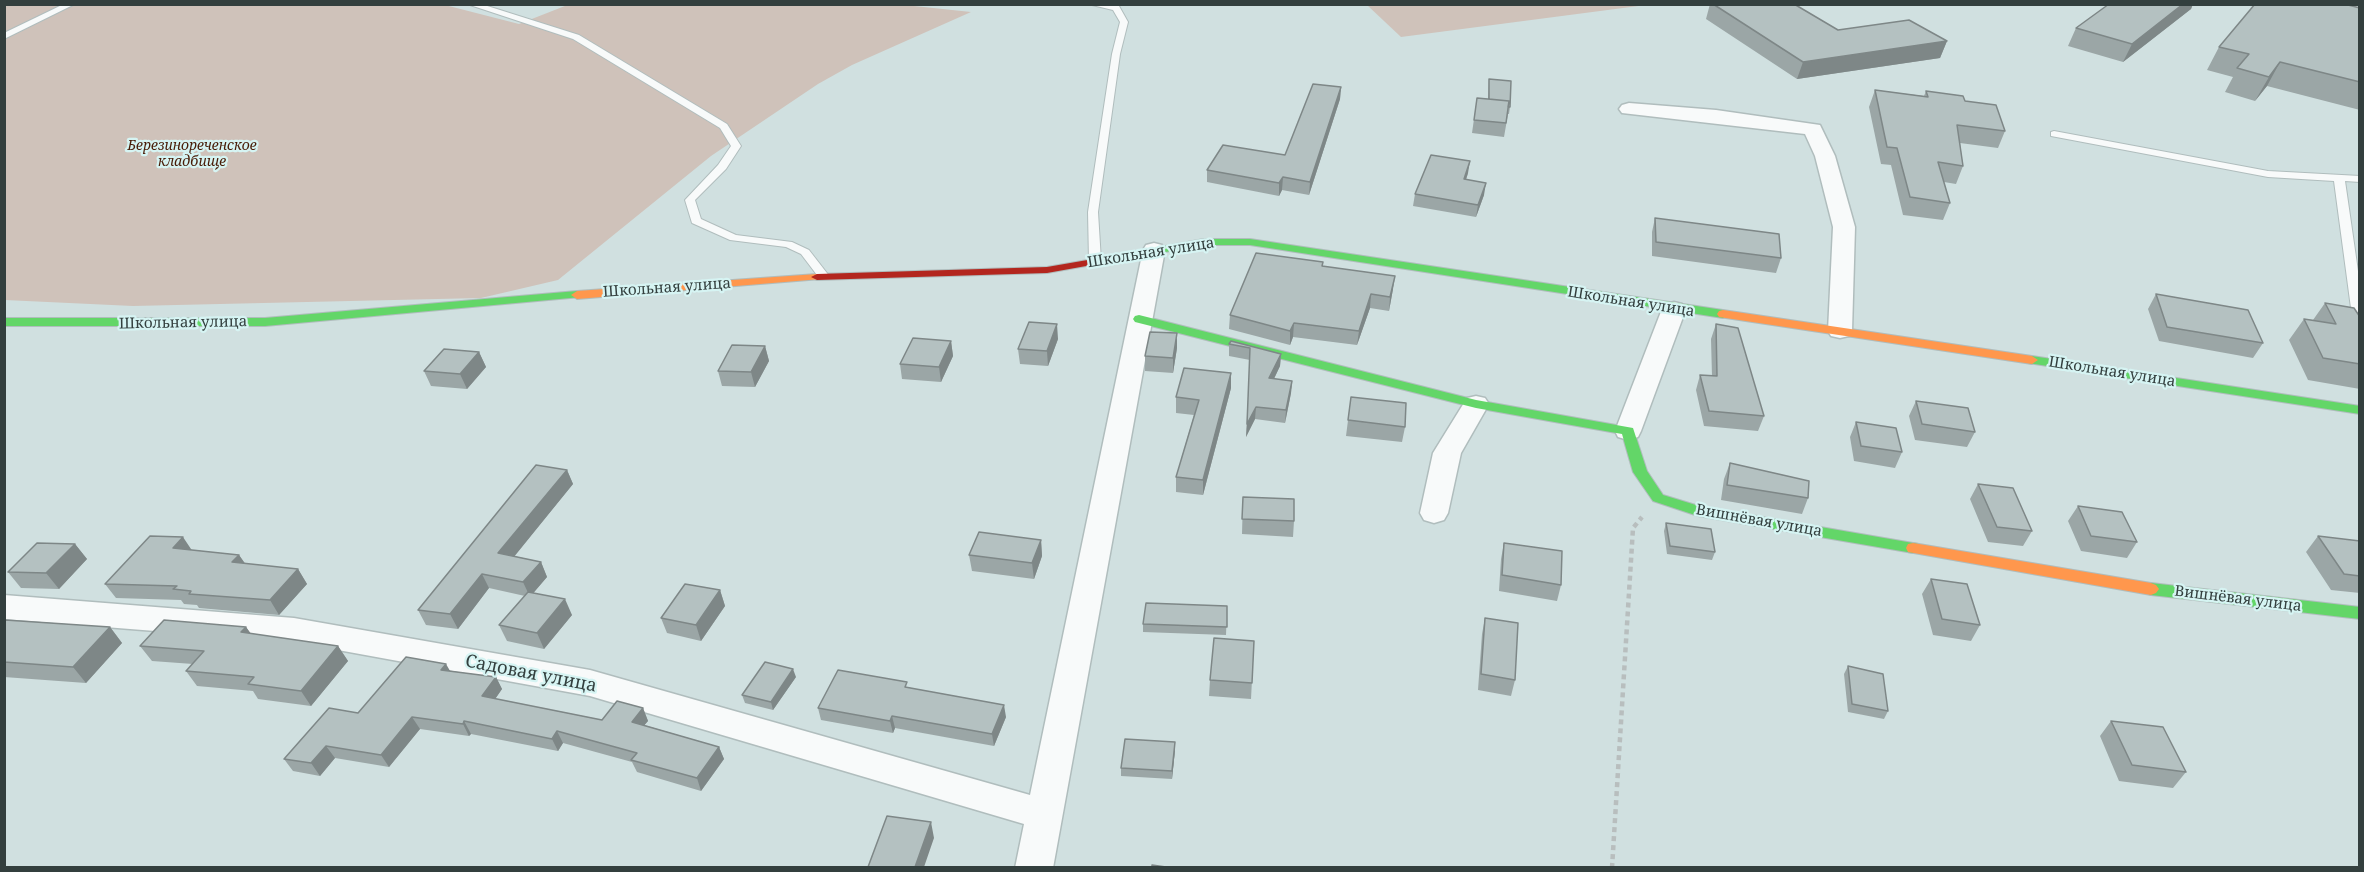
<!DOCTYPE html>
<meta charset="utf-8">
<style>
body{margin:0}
#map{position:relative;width:2364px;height:872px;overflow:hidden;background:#d0e0e0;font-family:"Noto Serif",serif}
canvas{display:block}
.frame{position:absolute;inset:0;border:6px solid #333f3e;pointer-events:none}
</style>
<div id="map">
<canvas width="2364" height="872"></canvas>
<div class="frame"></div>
</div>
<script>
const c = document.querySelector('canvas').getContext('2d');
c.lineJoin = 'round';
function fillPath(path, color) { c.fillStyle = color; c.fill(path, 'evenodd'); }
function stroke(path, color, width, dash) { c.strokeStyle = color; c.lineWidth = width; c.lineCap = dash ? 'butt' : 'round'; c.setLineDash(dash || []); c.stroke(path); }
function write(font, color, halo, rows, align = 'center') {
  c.font = font + ' "Noto Serif",serif'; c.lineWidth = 4.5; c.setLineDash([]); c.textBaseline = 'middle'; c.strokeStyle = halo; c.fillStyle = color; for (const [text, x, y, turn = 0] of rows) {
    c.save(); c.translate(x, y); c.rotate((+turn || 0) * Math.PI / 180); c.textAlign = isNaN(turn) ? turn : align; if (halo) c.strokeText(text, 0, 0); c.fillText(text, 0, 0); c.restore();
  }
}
fillPath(new Path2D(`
 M 441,4 L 519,24 L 570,4 L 895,4 L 971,12 L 852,65 L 818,84 L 711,156 L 558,280 L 481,298 L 133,306 L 5,300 L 5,5 Z
 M 1367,5 L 1646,5 L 1401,37 Z`), '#cfc2ba');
const lane = new Path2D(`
 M 64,4 L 75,4 L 4,39 L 4,33 Z
 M 467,4 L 481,4 L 579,35 L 727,124 L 741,146 L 726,169 L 695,200 L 701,219 L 736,235 L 792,242 L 809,250 L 830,277 L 828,279 L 820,279 L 801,254 L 786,247 L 730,240 L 692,223 L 685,200 L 718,165 L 731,146 L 720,128 L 573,39 Z
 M 1088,4 L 1119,6 L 1128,22 L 1120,54 L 1098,212 L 1101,261 L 1095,264 L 1089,261 L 1088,212 L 1112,54 L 1120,22 L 1113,10 Z
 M 2054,131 L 2268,171 L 2360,176 L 2360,182 L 2345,181 L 2360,285 L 2360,327 L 2353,323 L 2334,181 L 2268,177 L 2051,136 L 2051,132 Z`);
const street = new Path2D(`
 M 1629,103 L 1716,110 L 1820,125 L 1835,156 L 1855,227 L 1852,331 L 1849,336 L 1840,338 L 1831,336 L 1828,331 L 1833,227 L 1815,156 L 1805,134 L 1622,113 L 1619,109 L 1622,105 Z
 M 1154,243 L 1162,245 L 1165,250 L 1053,868 L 1015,868 L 1024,824 L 590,696 L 294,642 L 4,619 L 4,595 L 294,618 L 590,670 L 1030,795 L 1143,250 L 1146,245 Z
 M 1674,302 L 1682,304 L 1686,309 L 1641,431 L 1638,437 L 1628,440 L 1618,437 L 1615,431 L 1662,309 L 1666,304 Z
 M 1476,396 L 1485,398 L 1489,404 L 1461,453 L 1448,513 L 1444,520 L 1434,523 L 1424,520 L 1420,513 L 1433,453 L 1467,398 Z`);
const fast = new Path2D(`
 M 1204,239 L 1250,239 L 1723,310 L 1729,314 L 1723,318 L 1250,245 L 1204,245 L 1099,264 L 1093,261 L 1099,258 Z
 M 577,291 L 583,295 L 581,297 L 265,326 L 4,326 L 4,318 L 265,318 Z
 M 1139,315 L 1476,400 L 1633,428 L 1647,471 L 1663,495 L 1699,506 L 1913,543 L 1918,544 L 1920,548 L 1918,552 L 1913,553 L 1698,516 L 1653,501 L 1633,472 L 1622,434 L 1476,408 L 1135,322 L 1133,319 L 1135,316 Z
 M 2032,356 L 2360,406 L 2360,414 L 2028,363 L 2026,360 L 2028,357 Z
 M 2151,583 L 2360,607 L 2360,619 L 2151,595 L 2146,593 L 2143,589 L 2146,585 Z`);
const slow = new Path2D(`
 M 817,274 L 823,277 L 821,279 L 577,299 L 571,295 L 577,291 Z
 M 1723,310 L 2032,356 L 2038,360 L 2032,364 L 1719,317 L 1717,314 L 1719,311 Z
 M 1913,543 L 2151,583 L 2156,585 L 2159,589 L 2156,593 L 2151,595 L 1908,552 L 1906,548 L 1908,544 Z`);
const jam = new Path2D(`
 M 1099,258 L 1103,259 L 1103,263 L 1047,273 L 817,280 L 811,277 L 817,274 L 1047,267 Z`);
stroke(lane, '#b0bdbd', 2);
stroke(street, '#b0bdbd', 3);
stroke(fast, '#b0bdbd', 2);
stroke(slow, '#b0bdbd', 2);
stroke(jam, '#b0bdbd', 2);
stroke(new Path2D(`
 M 1612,868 L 1633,528 L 1642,517`), '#b8bebe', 4.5, [5, 4]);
fillPath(lane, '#f8fafa');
fillPath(street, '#f8fafa');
fillPath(fast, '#63d668');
fillPath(slow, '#ff974d');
fillPath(jam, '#b3261e');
fillPath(new Path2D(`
 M 1710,4 L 1794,4 L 1838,30 L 1947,41 L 1940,58 L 1797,79 L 1706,19 Z
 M 2109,4 L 2193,4 L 2191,9 L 2123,62 L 2068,46 L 2076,28 Z
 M 2360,8 L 2360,110 L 2267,86 L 2255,101 L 2225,92 L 2233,77 L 2207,70 L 2219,47 Z
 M 1489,79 L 1510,107 L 1509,114 L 1508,114 L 1504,137 L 1472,133 L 1477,98 L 1488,99 Z
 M 1341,87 L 1340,99 L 1309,195 L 1282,190 L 1279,196 L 1207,182 L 1207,170 L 1285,155 Z
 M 1875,90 L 1924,96 L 1926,91 L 1965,101 L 2005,131 L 1998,148 L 1960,143 L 1963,166 L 1956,184 L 1944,182 L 1950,203 L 1943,220 L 1903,215 L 1891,165 L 1881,164 L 1869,107 Z
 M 1468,173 L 1466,180 L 1484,195 L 1476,217 L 1413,206 L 1415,194 Z
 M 1655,218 L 1781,258 L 1776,273 L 1652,256 L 1652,232 Z
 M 1323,266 L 1393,289 L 1389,311 L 1370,308 L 1357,345 L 1293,337 L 1290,345 L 1229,329 L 1230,315 Z
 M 2156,294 L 2263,343 L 2253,358 L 2159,341 L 2148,309 Z
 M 2325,303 L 2360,317 L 2360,389 L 2308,380 L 2289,340 L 2304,319 L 2313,320 Z
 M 1716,324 L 1764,416 L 1758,431 L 1704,426 L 1696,390 L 1700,375 L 1712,376 L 1711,339 Z
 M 1058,339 L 1048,366 L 1020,364 L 1018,349 Z
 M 951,341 L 953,356 L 941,382 L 902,379 L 900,364 Z
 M 1231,341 L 1281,354 L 1280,366 L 1274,379 L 1292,381 L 1291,393 L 1285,423 L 1255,419 L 1246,437 L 1250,360 L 1229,356 L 1229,344 Z
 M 765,346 L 769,361 L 755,387 L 722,386 L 718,371 Z
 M 1177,348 L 1173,373 L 1145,371 L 1145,356 Z
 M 479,352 L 486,367 L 467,389 L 431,386 L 424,371 Z
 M 1231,388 L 1203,495 L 1176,492 L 1176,477 L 1194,415 L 1176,413 L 1176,397 Z
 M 1351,397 L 1405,427 L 1402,442 L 1346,436 Z
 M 1916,401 L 1975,432 L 1967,447 L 1915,440 L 1909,416 Z
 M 1856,422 L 1902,452 L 1895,468 L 1854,461 L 1850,437 Z
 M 1730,463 L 1808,498 L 1802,514 L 1721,500 L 1724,479 Z
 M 567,470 L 573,484 L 514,556 L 541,562 L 547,577 L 533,593 L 572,615 L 544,649 L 507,641 L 499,625 L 525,596 L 489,588 L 458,629 L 426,625 L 418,610 Z
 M 1978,484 L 2032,531 L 2023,546 L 1988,542 L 1970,499 Z
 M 1243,497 L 1294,521 L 1293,537 L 1242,534 Z
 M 2078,506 L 2137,542 L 2127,558 L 2081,551 L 2068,521 Z
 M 1666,523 L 1715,552 L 1712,560 L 1667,554 L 1664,531 Z
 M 2318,536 L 2360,541 L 2360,593 L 2331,590 L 2306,552 Z
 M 1041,540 L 1042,556 L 1034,579 L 972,571 L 969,555 Z
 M 1504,543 L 1561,585 L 1557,601 L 1499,591 L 1501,559 Z
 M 75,544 L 87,559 L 59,589 L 21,588 L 8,572 Z
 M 192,550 L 239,555 L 245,564 L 298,569 L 307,584 L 279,615 L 199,608 L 197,605 L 184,604 L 181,600 L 116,598 L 105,584 Z
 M 1931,579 L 1980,625 L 1971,641 L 1933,635 L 1922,594 Z
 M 720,590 L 725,606 L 701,641 L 667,633 L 661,618 Z
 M 1227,606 L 1226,635 L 1143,632 L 1143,624 Z
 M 1485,618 L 1515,680 L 1511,696 L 1478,690 L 1482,634 Z
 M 4,621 L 110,627 L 122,643 L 86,683 L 4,677 Z
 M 246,627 L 251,634 L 338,646 L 348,661 L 311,706 L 258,699 L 253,691 L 197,686 L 186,671 L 193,664 L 152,661 L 140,646 Z
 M 1254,641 L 1251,699 L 1209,696 L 1210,680 Z
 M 1848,666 L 1888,711 L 1884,719 L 1848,712 L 1844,674 Z
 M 450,671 L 496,677 L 502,689 L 495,699 L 602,720 L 643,708 L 648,721 L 644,725 L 719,747 L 724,759 L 701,791 L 637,772 L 632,762 L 563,743 L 558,751 L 471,734 L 469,736 L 420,729 L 389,767 L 335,758 L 320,776 L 293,771 L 284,759 L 358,713 Z
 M 796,677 L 773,710 L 745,703 L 742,695 Z
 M 908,687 L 1006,717 L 994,746 L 895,728 L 893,733 L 821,720 L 818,708 Z
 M 2111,721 L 2186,772 L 2173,788 L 2119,781 L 2100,736 Z
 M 1175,750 L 1172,779 L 1121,776 L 1121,768 Z`), '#9ba6a6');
fillPath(new Path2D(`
 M 2183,4 L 2193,4 L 2191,9 L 2123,62 L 2132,44 Z
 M 1947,41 L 1940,58 L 1797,79 L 1803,62 Z
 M 2280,62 L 2267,86 L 2255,101 L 2269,77 Z
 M 1341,87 L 1340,99 L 1309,195 L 1310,182 Z
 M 1470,161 L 1468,173 L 1462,191 L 1464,179 Z
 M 1283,177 L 1282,190 L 1279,196 L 1279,183 Z
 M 1486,183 L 1484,195 L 1476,217 L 1478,205 Z
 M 1395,276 L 1393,289 L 1389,311 L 1390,297 Z
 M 1371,294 L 1370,308 L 1357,345 L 1359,331 Z
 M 1294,323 L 1293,337 L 1290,345 L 1290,331 Z
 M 1057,324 L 1058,339 L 1048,366 L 1047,351 Z
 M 1177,333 L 1177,348 L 1173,373 L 1173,358 Z
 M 951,341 L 953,356 L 941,382 L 939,367 Z
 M 765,346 L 769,361 L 755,387 L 751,372 Z
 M 479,352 L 486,367 L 467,389 L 460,374 Z
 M 1281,354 L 1280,366 L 1268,391 L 1269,378 Z
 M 1231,373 L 1231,388 L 1203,495 L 1203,480 Z
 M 1292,381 L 1291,393 L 1285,423 L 1286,410 Z
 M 1256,407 L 1255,419 L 1246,437 L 1247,424 Z
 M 567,470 L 573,484 L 505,568 L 498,553 Z
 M 183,537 L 193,552 L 173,548 Z
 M 1041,540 L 1042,556 L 1034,579 L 1032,563 Z
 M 75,544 L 87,559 L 59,589 L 46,573 Z
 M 239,555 L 249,569 L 232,562 Z
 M 541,562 L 547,577 L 530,597 L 523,582 Z
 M 298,569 L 307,584 L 279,615 L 270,600 Z
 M 482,574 L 489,588 L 458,629 L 450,614 Z
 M 720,590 L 725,606 L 701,641 L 696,625 Z
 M 565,599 L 572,615 L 544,649 L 537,633 Z
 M 110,627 L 122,643 L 86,683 L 73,667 Z
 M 246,627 L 256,641 L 241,632 Z
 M 338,646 L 348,661 L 311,706 L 301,691 Z
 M 446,664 L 453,676 L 441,670 Z
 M 793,669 L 796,677 L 773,710 L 771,702 Z
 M 496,677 L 502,689 L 489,708 L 482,696 Z
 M 1004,705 L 1006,717 L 994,746 L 992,734 Z
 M 643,708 L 648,721 L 637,734 L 632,722 Z
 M 892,716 L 895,728 L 893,733 L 890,721 Z
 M 412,717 L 420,729 L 389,767 L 381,755 Z
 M 464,721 L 471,734 L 469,736 L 463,724 Z
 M 557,731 L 563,743 L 558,751 L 552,739 Z
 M 1175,742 L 1175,750 L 1172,779 L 1172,771 Z
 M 326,746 L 335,758 L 320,776 L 311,763 Z
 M 719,747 L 724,759 L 701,791 L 697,778 Z
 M 931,822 L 934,838 L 924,867 L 915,867 Z`), '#7e8787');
const building = new Path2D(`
 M 1713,4 L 1794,4 L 1838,30 L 1909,20 L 1947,41 L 1803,62 Z
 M 2109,4 L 2183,4 L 2132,44 L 2076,28 Z
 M 2255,4 L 2344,4 L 2360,8 L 2360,82 L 2280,62 L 2269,77 L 2237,68 L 2249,54 L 2219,47 Z
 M 1489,79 L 1511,81 L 1510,107 L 1508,107 L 1509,101 L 1489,99 Z
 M 1313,84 L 1341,87 L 1310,182 L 1283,177 L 1279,183 L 1207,170 L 1223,145 L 1285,155 Z
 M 1875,90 L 1928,97 L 1926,91 L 1963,96 L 1965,101 L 1996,105 L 2005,131 L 1957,125 L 1963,166 L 1938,162 L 1950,203 L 1910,197 L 1897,148 L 1887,147 Z
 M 1477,98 L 1509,101 L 1506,123 L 1474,120 Z
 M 1431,155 L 1470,161 L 1464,179 L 1486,183 L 1478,205 L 1415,194 Z
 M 1655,218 L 1779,234 L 1781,258 L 1656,242 Z
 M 1256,253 L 1323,262 L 1322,266 L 1395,276 L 1390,297 L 1371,294 L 1359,331 L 1294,323 L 1290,331 L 1230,315 Z
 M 2156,294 L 2248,310 L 2263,343 L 2167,327 Z
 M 2325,303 L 2354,308 L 2360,317 L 2360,364 L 2323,358 L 2304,319 L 2336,324 Z
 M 1029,322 L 1057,324 L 1047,351 L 1018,349 Z
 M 1716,324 L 1738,328 L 1764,416 L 1709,411 L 1700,375 L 1717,376 Z
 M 1150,332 L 1177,333 L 1173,358 L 1145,356 Z
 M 913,338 L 951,341 L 939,367 L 900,364 Z
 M 1231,341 L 1281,354 L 1269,378 L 1292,381 L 1286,410 L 1256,407 L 1247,424 L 1250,348 L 1229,344 Z
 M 732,345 L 765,346 L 751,372 L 718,371 Z
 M 444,349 L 479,352 L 460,374 L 424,371 Z
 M 1184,368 L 1231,373 L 1203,480 L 1176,477 L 1199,400 L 1176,397 Z
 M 1351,397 L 1406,403 L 1405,427 L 1348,420 Z
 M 1916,401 L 1968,408 L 1975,432 L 1922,424 Z
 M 1856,422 L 1896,428 L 1902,452 L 1861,446 Z
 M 1730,463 L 1809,481 L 1808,498 L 1727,485 Z
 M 536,465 L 567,470 L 498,553 L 541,562 L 523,582 L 482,574 L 450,614 L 418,610 Z
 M 1978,484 L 2013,488 L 2032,531 L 1997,527 Z
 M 1243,497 L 1294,499 L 1294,521 L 1242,519 Z
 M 2078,506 L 2122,512 L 2137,542 L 2091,536 Z
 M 1666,523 L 1711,529 L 1715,552 L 1670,546 Z
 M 979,532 L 1041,540 L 1032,563 L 969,555 Z
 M 150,536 L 183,537 L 173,548 L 239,555 L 232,562 L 298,569 L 270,600 L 189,594 L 191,591 L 173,589 L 177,586 L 105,584 Z
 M 2318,536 L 2360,541 L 2360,576 L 2344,574 Z
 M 37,543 L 75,544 L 46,573 L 8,572 Z
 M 1504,543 L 1562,551 L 1561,585 L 1502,575 Z
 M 1931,579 L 1967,584 L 1980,625 L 1942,619 Z
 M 685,584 L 720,590 L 696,625 L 661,618 Z
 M 528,592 L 565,599 L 537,633 L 499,625 Z
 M 1146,603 L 1227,606 L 1227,627 L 1143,624 Z
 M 1485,618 L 1518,623 L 1515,680 L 1481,674 Z
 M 5,620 L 110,627 L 73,667 L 4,662 Z
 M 164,620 L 246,627 L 241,632 L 338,646 L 301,691 L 248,684 L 254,677 L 186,671 L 204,651 L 140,646 Z
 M 1214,638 L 1254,641 L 1252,683 L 1210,680 Z
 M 406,657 L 446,664 L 441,670 L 496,677 L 482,696 L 602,720 L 617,701 L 643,708 L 632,722 L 719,747 L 697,778 L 631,760 L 637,753 L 557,731 L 552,739 L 464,721 L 463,724 L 412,717 L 381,755 L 326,746 L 311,763 L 284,759 L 329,708 L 358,713 Z
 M 765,662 L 793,669 L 771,702 L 742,695 Z
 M 1848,666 L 1883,674 L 1888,711 L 1852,704 Z
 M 838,670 L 907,682 L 905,687 L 1004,705 L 992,734 L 892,716 L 890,721 L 818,708 Z
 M 2111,721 L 2163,727 L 2186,772 L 2132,765 Z
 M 1125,739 L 1175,742 L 1172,771 L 1121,768 Z
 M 887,816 L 931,822 L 915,867 L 868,867 Z
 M 1152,865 L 1166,867 L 1152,867 Z`);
fillPath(building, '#b4c1c1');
stroke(building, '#7e8787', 1.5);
write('italic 14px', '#481b06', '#d6f4f3', [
 ["Березинореченское",192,146],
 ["кладбище",192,162]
]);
write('15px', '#333f3e', '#d6f4f3', [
 ["Школьная улица",1151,253,-9],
 ["Школьная улица",667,288,-4],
 ["Школьная улица",1631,302,9],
 ["Школьная улица",183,323,-1],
 ["Школьная улица",2112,372,9],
 ["Вишнёвая улица",1759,521,10],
 ["Вишнёвая улица",2238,599,7]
]);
write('18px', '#333f3e', '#d6f4f3', [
 ["Садовая улица",531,674,11]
]);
</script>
